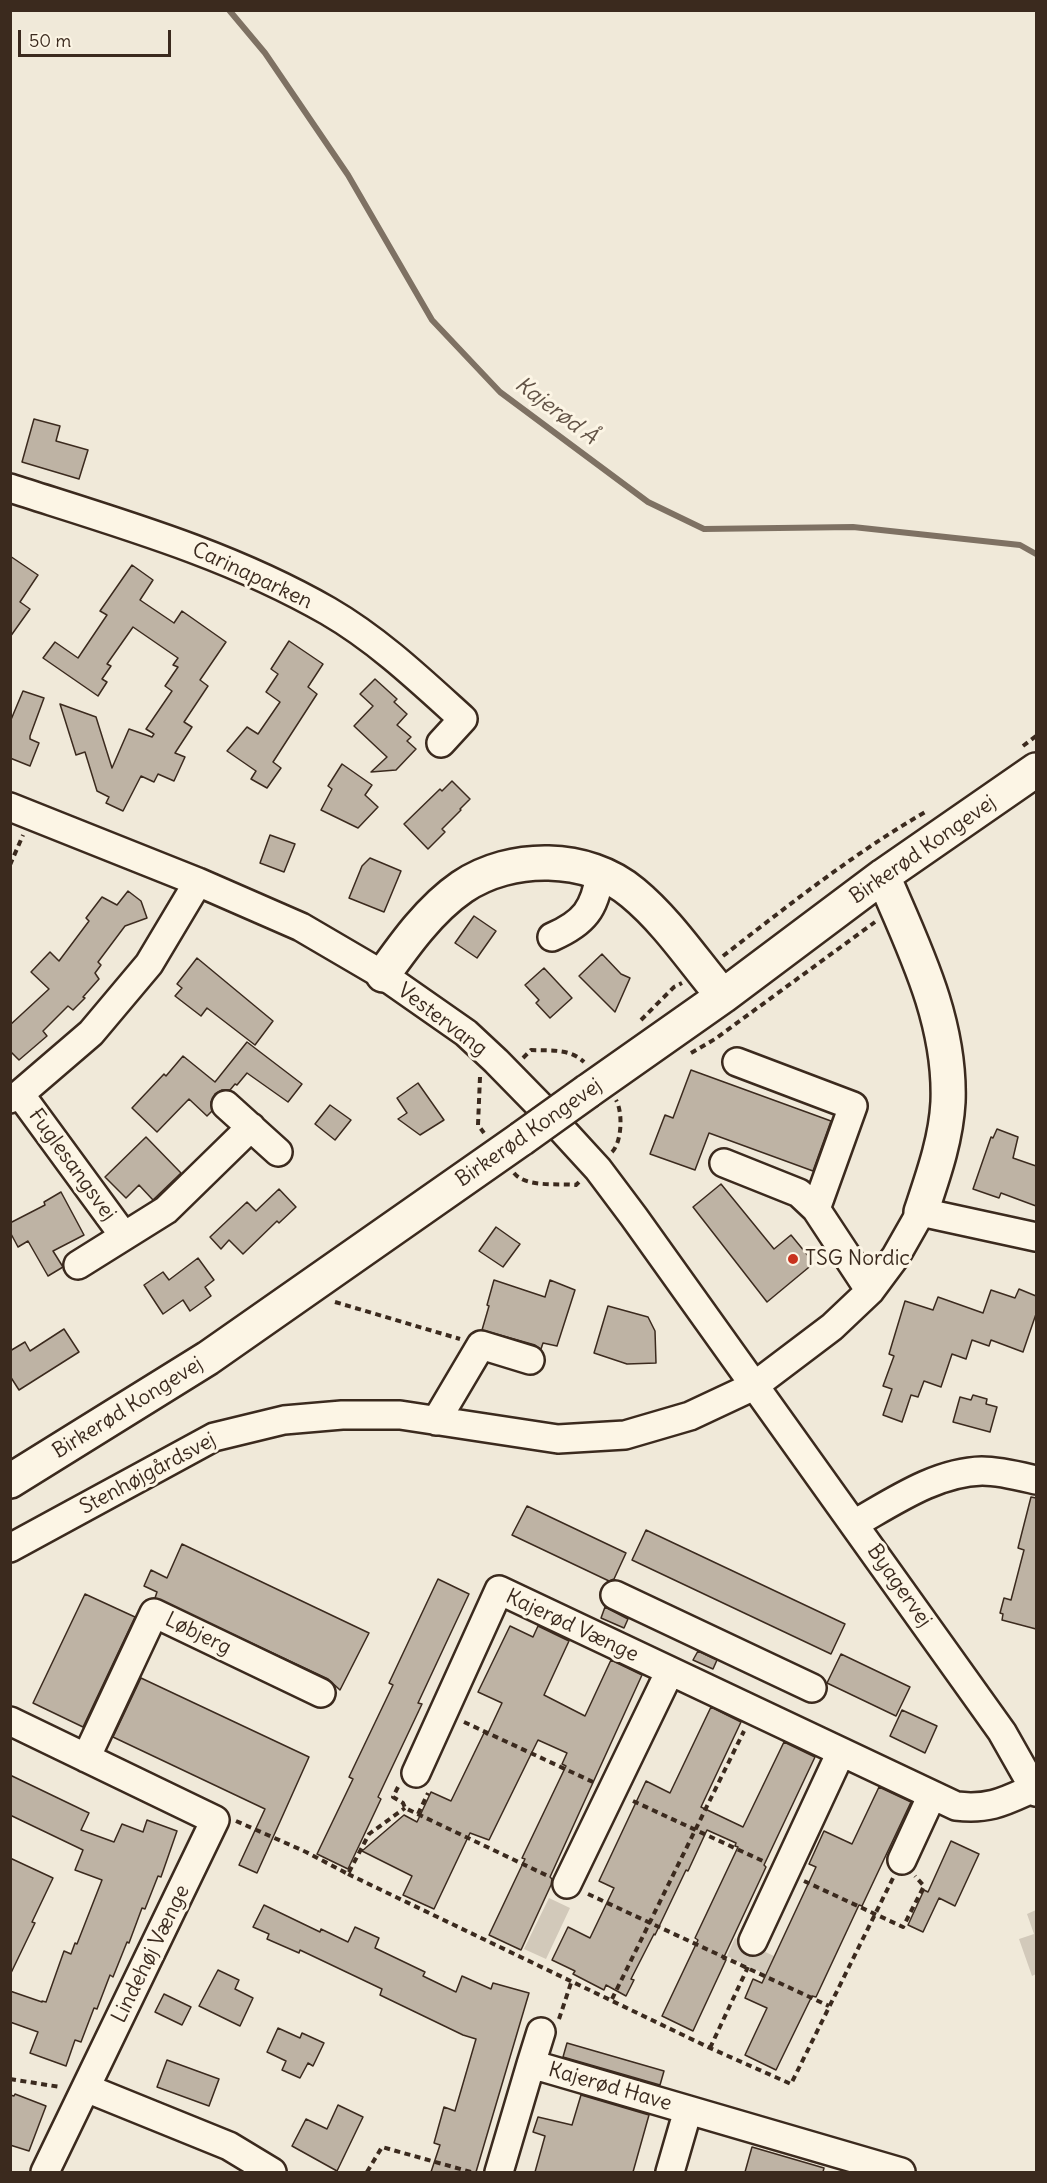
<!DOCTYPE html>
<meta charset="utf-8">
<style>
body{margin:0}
#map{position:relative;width:1047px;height:2183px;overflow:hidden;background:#f0e9d9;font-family:Delius,sans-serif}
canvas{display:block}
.frame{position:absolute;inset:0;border:12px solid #3b2a1e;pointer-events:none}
.scale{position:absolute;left:18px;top:30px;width:153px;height:27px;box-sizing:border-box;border:3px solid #3b2a1e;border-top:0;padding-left:8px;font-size:18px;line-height:21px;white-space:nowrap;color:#3b2a1e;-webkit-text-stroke:4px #fcf5e5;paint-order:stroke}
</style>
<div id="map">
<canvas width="1047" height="2183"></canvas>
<div class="frame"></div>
<div class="scale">50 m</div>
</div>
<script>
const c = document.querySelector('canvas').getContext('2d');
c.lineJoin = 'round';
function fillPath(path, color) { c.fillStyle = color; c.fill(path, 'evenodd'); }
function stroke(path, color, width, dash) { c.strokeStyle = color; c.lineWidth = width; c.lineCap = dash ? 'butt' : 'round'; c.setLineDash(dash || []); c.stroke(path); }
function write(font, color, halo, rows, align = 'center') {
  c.font = font + ' Delius,sans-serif'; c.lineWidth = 6; c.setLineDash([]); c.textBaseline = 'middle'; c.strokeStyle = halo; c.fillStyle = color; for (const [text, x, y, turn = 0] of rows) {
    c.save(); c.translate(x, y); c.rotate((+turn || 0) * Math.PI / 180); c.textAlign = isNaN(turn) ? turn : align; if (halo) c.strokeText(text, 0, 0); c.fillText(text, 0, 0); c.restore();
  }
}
fillPath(new Path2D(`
 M 549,1898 L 570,1908 L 546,1959 L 524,1949 Z
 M 1036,1910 L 1036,1974 L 1032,1976 L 1019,1939 L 1034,1934 L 1027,1914 Z
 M 735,1938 L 774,1956 L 765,1974 L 727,1956 Z`), '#d2c9ba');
stroke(new Path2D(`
 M 229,10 L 265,53 L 348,175 L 432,320 L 500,392 L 648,502 L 704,529 L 853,527 L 1020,545 L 1036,554`), '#7e7163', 6);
const building = new Path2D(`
 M 34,419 L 60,426 L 56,441 L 88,450 L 79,479 L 22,462 Z
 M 10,556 L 38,575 L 20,602 L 30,609 L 10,637 Z
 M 132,565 L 153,580 L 140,600 L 174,623 L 182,611 L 226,642 L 200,680 L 208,686 L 184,722 L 192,727 L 175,753 L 185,757 L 174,781 L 158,774 L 154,782 L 141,776 L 123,811 L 106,803 L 109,797 L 97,791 L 85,752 L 76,755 L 60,704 L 96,717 L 112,768 L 129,729 L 152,737 L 154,734 L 146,729 L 172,691 L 165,686 L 178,667 L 173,665 L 178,658 L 133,627 L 107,664 L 111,666 L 102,679 L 107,682 L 98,696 L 43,658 L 55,642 L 78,658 L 107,615 L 100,611 Z
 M 289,641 L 323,664 L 308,687 L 317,694 L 273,762 L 281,768 L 267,788 L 251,779 L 256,771 L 227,751 L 247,727 L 258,734 L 280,702 L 266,692 L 278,674 L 271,669 Z
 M 375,679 L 397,699 L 394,702 L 407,714 L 397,725 L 411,737 L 407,741 L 416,749 L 396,770 L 371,772 L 387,757 L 354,726 L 373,706 L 360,694 Z
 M 23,691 L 44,698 L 30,736 L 30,739 L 39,743 L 30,766 L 10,758 L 10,722 Z
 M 342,764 L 372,785 L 365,795 L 378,807 L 358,828 L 321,810 L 332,789 L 328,786 Z
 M 452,781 L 470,799 L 460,809 L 461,810 L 442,829 L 445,832 L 428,849 L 404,824 L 440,789 L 442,791 Z
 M 270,835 L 295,844 L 284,872 L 260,863 Z
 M 370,858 L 401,871 L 384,912 L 349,898 L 362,866 Z
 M 128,891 L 141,901 L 147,918 L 125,926 L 98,962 L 101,965 L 95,973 L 99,979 L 83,997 L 85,998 L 73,1010 L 68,1006 L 43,1031 L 47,1036 L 19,1060 L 10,1051 L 10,1025 L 49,989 L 31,972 L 50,952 L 59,961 L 89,921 L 86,918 L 102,897 L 117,905 Z
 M 474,916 L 496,931 L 477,958 L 455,943 Z
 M 602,954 L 621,974 L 630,978 L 615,1012 L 579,976 Z
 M 197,958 L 273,1021 L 255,1045 L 207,1008 L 201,1016 L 175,996 L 182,988 L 177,984 Z
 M 544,968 L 572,998 L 550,1018 L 536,1003 L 539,1000 L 525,985 Z
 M 247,1042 L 302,1084 L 288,1102 L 247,1073 L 237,1085 L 235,1084 L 230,1090 L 222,1090 L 215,1094 L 211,1102 L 212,1111 L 207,1116 L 189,1099 L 157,1132 L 132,1108 L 164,1074 L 166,1076 L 183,1056 L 215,1082 Z
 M 691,1070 L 831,1121 L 813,1171 L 709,1133 L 695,1170 L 650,1154 L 665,1115 L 673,1118 Z
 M 418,1083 L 444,1120 L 420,1135 L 398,1119 L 407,1113 L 397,1098 Z
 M 330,1105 L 351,1120 L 335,1140 L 315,1124 Z
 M 997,1129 L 1018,1137 L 1013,1158 L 1036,1166 L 1036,1206 L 1001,1193 L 999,1198 L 973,1189 L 991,1137 L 993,1138 Z
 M 146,1137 L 181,1173 L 153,1200 L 139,1185 L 126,1198 L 105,1177 Z
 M 721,1184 L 774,1249 L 791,1235 L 814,1263 L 767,1302 L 693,1207 Z
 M 279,1189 L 296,1207 L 279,1223 L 277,1221 L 243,1254 L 229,1240 L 221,1249 L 210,1237 L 247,1202 L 256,1211 Z
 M 61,1192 L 84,1235 L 53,1251 L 63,1267 L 48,1276 L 28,1241 L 18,1247 L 10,1232 L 10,1223 L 45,1205 L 44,1202 Z
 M 496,1227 L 520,1244 L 503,1267 L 479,1251 Z
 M 198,1258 L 214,1280 L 205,1287 L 211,1296 L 190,1311 L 183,1300 L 163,1314 L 144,1285 L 163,1272 L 169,1280 Z
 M 494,1280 L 545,1297 L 550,1280 L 575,1290 L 557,1346 L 543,1343 L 541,1349 L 535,1345 L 482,1330 L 489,1306 L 487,1305 Z
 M 1019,1289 L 1036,1296 L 1036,1314 L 1023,1352 L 991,1340 L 989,1346 L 972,1340 L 966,1359 L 952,1354 L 941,1387 L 924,1381 L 918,1397 L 911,1395 L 902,1422 L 883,1415 L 892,1389 L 883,1386 L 894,1356 L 889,1354 L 905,1301 L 933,1310 L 938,1297 L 983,1313 L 991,1290 L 1015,1298 Z
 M 608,1306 L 648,1317 L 655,1331 L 656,1363 L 627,1364 L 594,1353 Z
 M 64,1329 L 79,1352 L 19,1390 L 10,1376 L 10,1351 L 25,1342 L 30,1351 Z
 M 973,1395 L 987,1399 L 986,1404 L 997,1407 L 990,1432 L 953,1422 L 960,1397 L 971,1400 Z
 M 1031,1497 L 1036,1498 L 1036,1629 L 1002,1620 L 1003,1614 L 1000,1613 L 1004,1598 L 1011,1600 L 1024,1550 L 1018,1548 Z
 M 527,1506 L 626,1553 L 614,1579 L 609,1581 L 512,1535 Z
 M 646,1530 L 845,1624 L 831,1654 L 632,1560 Z
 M 182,1544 L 369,1633 L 340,1690 L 328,1679 L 155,1598 L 157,1592 L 144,1586 L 151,1570 L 167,1578 Z
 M 438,1579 L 469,1594 L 418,1703 L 422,1704 L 378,1797 L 381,1799 L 348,1869 L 317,1854 L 353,1779 L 349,1777 L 393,1685 L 389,1683 Z
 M 85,1594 L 135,1617 L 83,1727 L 33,1703 Z
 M 605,1607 L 628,1619 L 624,1628 L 601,1618 Z
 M 510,1626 L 533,1637 L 538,1626 L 569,1641 L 544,1695 L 585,1716 L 611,1660 L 642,1675 L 550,1877 L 552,1879 L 551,1885 L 521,1950 L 489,1935 L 525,1859 L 522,1858 L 566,1766 L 562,1764 L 567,1753 L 538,1740 L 489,1840 L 470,1833 L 434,1909 L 403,1895 L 412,1876 L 362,1851 L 404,1815 L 417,1822 L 431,1792 L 451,1801 L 484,1733 L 487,1735 L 502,1703 L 478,1692 Z
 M 698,1651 L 717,1660 L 713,1669 L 693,1660 Z
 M 841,1654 L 910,1687 L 896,1716 L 827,1683 Z
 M 141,1678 L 309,1757 L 257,1873 L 239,1865 L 265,1809 L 113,1737 Z
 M 711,1707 L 741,1722 L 701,1807 L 743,1827 L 784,1742 L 815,1757 L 764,1865 L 766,1867 L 723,1959 L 726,1960 L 693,2031 L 662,2016 L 698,1940 L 695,1938 L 738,1847 L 735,1846 L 736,1843 L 707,1830 L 688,1871 L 686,1870 L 655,1935 L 654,1934 L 631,1979 L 634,1980 L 626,1996 L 606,1985 L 604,1990 L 573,1974 L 575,1971 L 552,1960 L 568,1927 L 590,1938 L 614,1888 L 599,1881 L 646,1781 L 670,1793 Z
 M 902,1710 L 937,1726 L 925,1753 L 890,1736 Z
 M 10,1775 L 89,1813 L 81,1830 L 114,1842 L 122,1824 L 143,1832 L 147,1820 L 177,1831 L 161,1877 L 158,1876 L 145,1909 L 142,1908 L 129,1943 L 127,1942 L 113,1977 L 110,1975 L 97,2009 L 94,2008 L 81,2042 L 75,2040 L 66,2066 L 30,2053 L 38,2032 L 10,2022 L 10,1991 L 42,2002 L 42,2001 L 46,2002 L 64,1951 L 71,1954 L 75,1943 L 77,1944 L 102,1880 L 75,1870 L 83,1850 L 10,1815 Z
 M 879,1787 L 911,1802 L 862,1906 L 859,1905 L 816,1997 L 812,1996 L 776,2070 L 745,2055 L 767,2008 L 745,1998 L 753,1979 L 762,1983 L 816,1867 L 809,1864 L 824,1831 L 852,1844 Z
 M 951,1841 L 979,1854 L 955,1906 L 939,1898 L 923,1932 L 908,1925 L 924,1890 L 928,1892 Z
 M 10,1858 L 53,1878 L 32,1922 L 35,1923 L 10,1975 Z
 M 264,1905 L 320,1932 L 321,1929 L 348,1942 L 355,1927 L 379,1938 L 375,1948 L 425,1972 L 423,1976 L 456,1992 L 462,1976 L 491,1989 L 493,1983 L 529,1993 L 476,2172 L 431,2172 L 440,2145 L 434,2143 L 444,2107 L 455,2111 L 476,2039 L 463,2035 L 380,1995 L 382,1989 L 300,1950 L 299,1953 L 267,1939 L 269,1934 L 253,1927 Z
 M 218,1970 L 239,1980 L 235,1989 L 253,1998 L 240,2026 L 199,2006 Z
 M 164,1994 L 191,2007 L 182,2025 L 155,2012 Z
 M 278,2028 L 300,2038 L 302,2033 L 324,2043 L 313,2066 L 308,2063 L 300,2078 L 282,2070 L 286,2061 L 267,2052 Z
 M 567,2043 L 664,2071 L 660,2085 L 563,2057 Z
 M 167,2060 L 219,2079 L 209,2106 L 157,2087 Z
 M 15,2094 L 46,2106 L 29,2151 L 10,2145 L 10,2095 L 14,2096 Z
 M 581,2095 L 649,2115 L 633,2172 L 535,2172 L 545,2136 L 533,2132 L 538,2117 L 572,2125 Z
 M 338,2105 L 363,2117 L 337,2171 L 292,2146 L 306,2119 L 327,2129 Z
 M 752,2147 L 824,2168 L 823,2172 L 745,2172 Z`);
fillPath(building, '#beb3a4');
stroke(building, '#3b2a1e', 1.5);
const minor = new Path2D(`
 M 10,488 C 119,523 229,554 328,611 C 378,640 420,680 463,719 L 441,743
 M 10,807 L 198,882 L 301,927 L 383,975 L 466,1033 L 496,1061 L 543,1109 L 598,1169 L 634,1217 L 1002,1732 L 1036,1792
 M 552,937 C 584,923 595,909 600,874
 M 737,1062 L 853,1106 L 816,1209
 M 20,1094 L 124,1236
 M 10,1099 L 20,1094 L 91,1033 L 149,964 L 198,882
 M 226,1105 L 278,1152
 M 724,1163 L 799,1193 L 816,1209 L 870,1291
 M 78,1265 L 166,1210 L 251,1127
 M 436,1421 L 481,1345 L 530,1360
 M 854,1524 C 893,1502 936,1472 982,1471 C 1000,1471 1019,1476 1036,1480
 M 10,1548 L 214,1437 L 284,1420 L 342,1415 L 400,1415 L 558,1439 L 625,1435 L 690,1416 L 754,1386 L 832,1327 L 870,1291 L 896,1256 L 921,1212 L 1036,1237
 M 615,1595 L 812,1688
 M 10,1721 L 215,1820 L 45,2172
 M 86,1758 L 154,1613 L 321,1693
 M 416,1773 L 499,1590 L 956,1806 C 990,1810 1005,1801 1034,1788
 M 902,1860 L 932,1795
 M 567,1884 L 670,1671
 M 753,1941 L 841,1752
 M 531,2064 L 541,2032
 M 86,2088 L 229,2146 L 272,2172
 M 499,2172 L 531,2064 L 901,2172
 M 670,2172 L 688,2110`);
const major = new Path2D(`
 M 883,876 C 914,948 951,1021 948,1102 C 946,1140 933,1176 921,1212
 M 383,975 C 405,944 430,909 462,887 C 511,854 587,854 633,893 C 668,922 694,962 723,996
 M 588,1091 L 723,996 L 883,876 L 1036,770
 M 10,1481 L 208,1358 L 521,1139`);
stroke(minor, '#3b2a1e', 32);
stroke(major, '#3b2a1e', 38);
stroke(new Path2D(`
 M 1023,746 L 1036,736
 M 10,865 L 23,835
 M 723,956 C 789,905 854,853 927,811
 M 641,1020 L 674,987 L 682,983
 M 691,1053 L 715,1039 L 875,922
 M 523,1058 L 531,1050 C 551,1051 569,1048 584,1062
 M 480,1077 L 478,1125 L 484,1133
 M 612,1152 C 622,1142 623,1112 616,1100
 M 514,1173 C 526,1188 558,1183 576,1185 L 580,1181
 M 335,1302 L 460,1339
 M 464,1722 L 593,1782
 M 398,1787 L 393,1797 L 403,1803 L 405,1808 L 548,1876
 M 633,1801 L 765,1862
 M 418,1814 L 428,1793
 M 236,1821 L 306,1852 L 348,1874 L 369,1834 L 405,1808
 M 348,1874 L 710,2048 L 791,2084 L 893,1878
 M 804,1881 L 903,1927 L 924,1886 L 915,1876
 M 588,1894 L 829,2006
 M 612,1999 L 744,1731
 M 559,2019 L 572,1980
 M 710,2048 L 748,1967
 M 10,2079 L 60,2087
 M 367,2172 L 382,2147 L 471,2172`), '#3b2a1e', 4, [6, 4.5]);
stroke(minor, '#fcf5e5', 27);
stroke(major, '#fcf5e5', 33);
const majorBridge = new Path2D(`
 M 521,1139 L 588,1091`);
stroke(majorBridge, '#3b2a1e', 38, []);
stroke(majorBridge, '#fcf5e5', 33);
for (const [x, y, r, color] of [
 [793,1259,6,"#c8321e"]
]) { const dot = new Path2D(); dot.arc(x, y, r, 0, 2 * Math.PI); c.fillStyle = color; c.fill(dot); stroke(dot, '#fcf5e5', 2); }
write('21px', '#3b2a1e', '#fcf5e5', [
 ["Carinaparken",252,576,25],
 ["Birkerød Kongevej",923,850,-35],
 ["Vestervang",442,1020,37],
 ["Birkerød Kongevej",529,1133,-35],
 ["Fuglesangsvej",72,1165,54],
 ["Birkerød Kongevej",128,1408,-32],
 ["Stenhøjgårdsvej",148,1474,-28],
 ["Byagervej",899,1586,55],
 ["Kajerød Vænge",572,1626,25],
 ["Løbjerg",198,1634,26],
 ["Lindehøj Vænge",151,1954,-64],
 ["Kajerød Have",610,2087,16]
]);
write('21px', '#3b2a1e', '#fcf5e5', [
 ["TSG Nordic",805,1259]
], 'left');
write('italic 22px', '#625346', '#fcf5e5', [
 ["Kajerød Å",556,411,37]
]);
</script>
